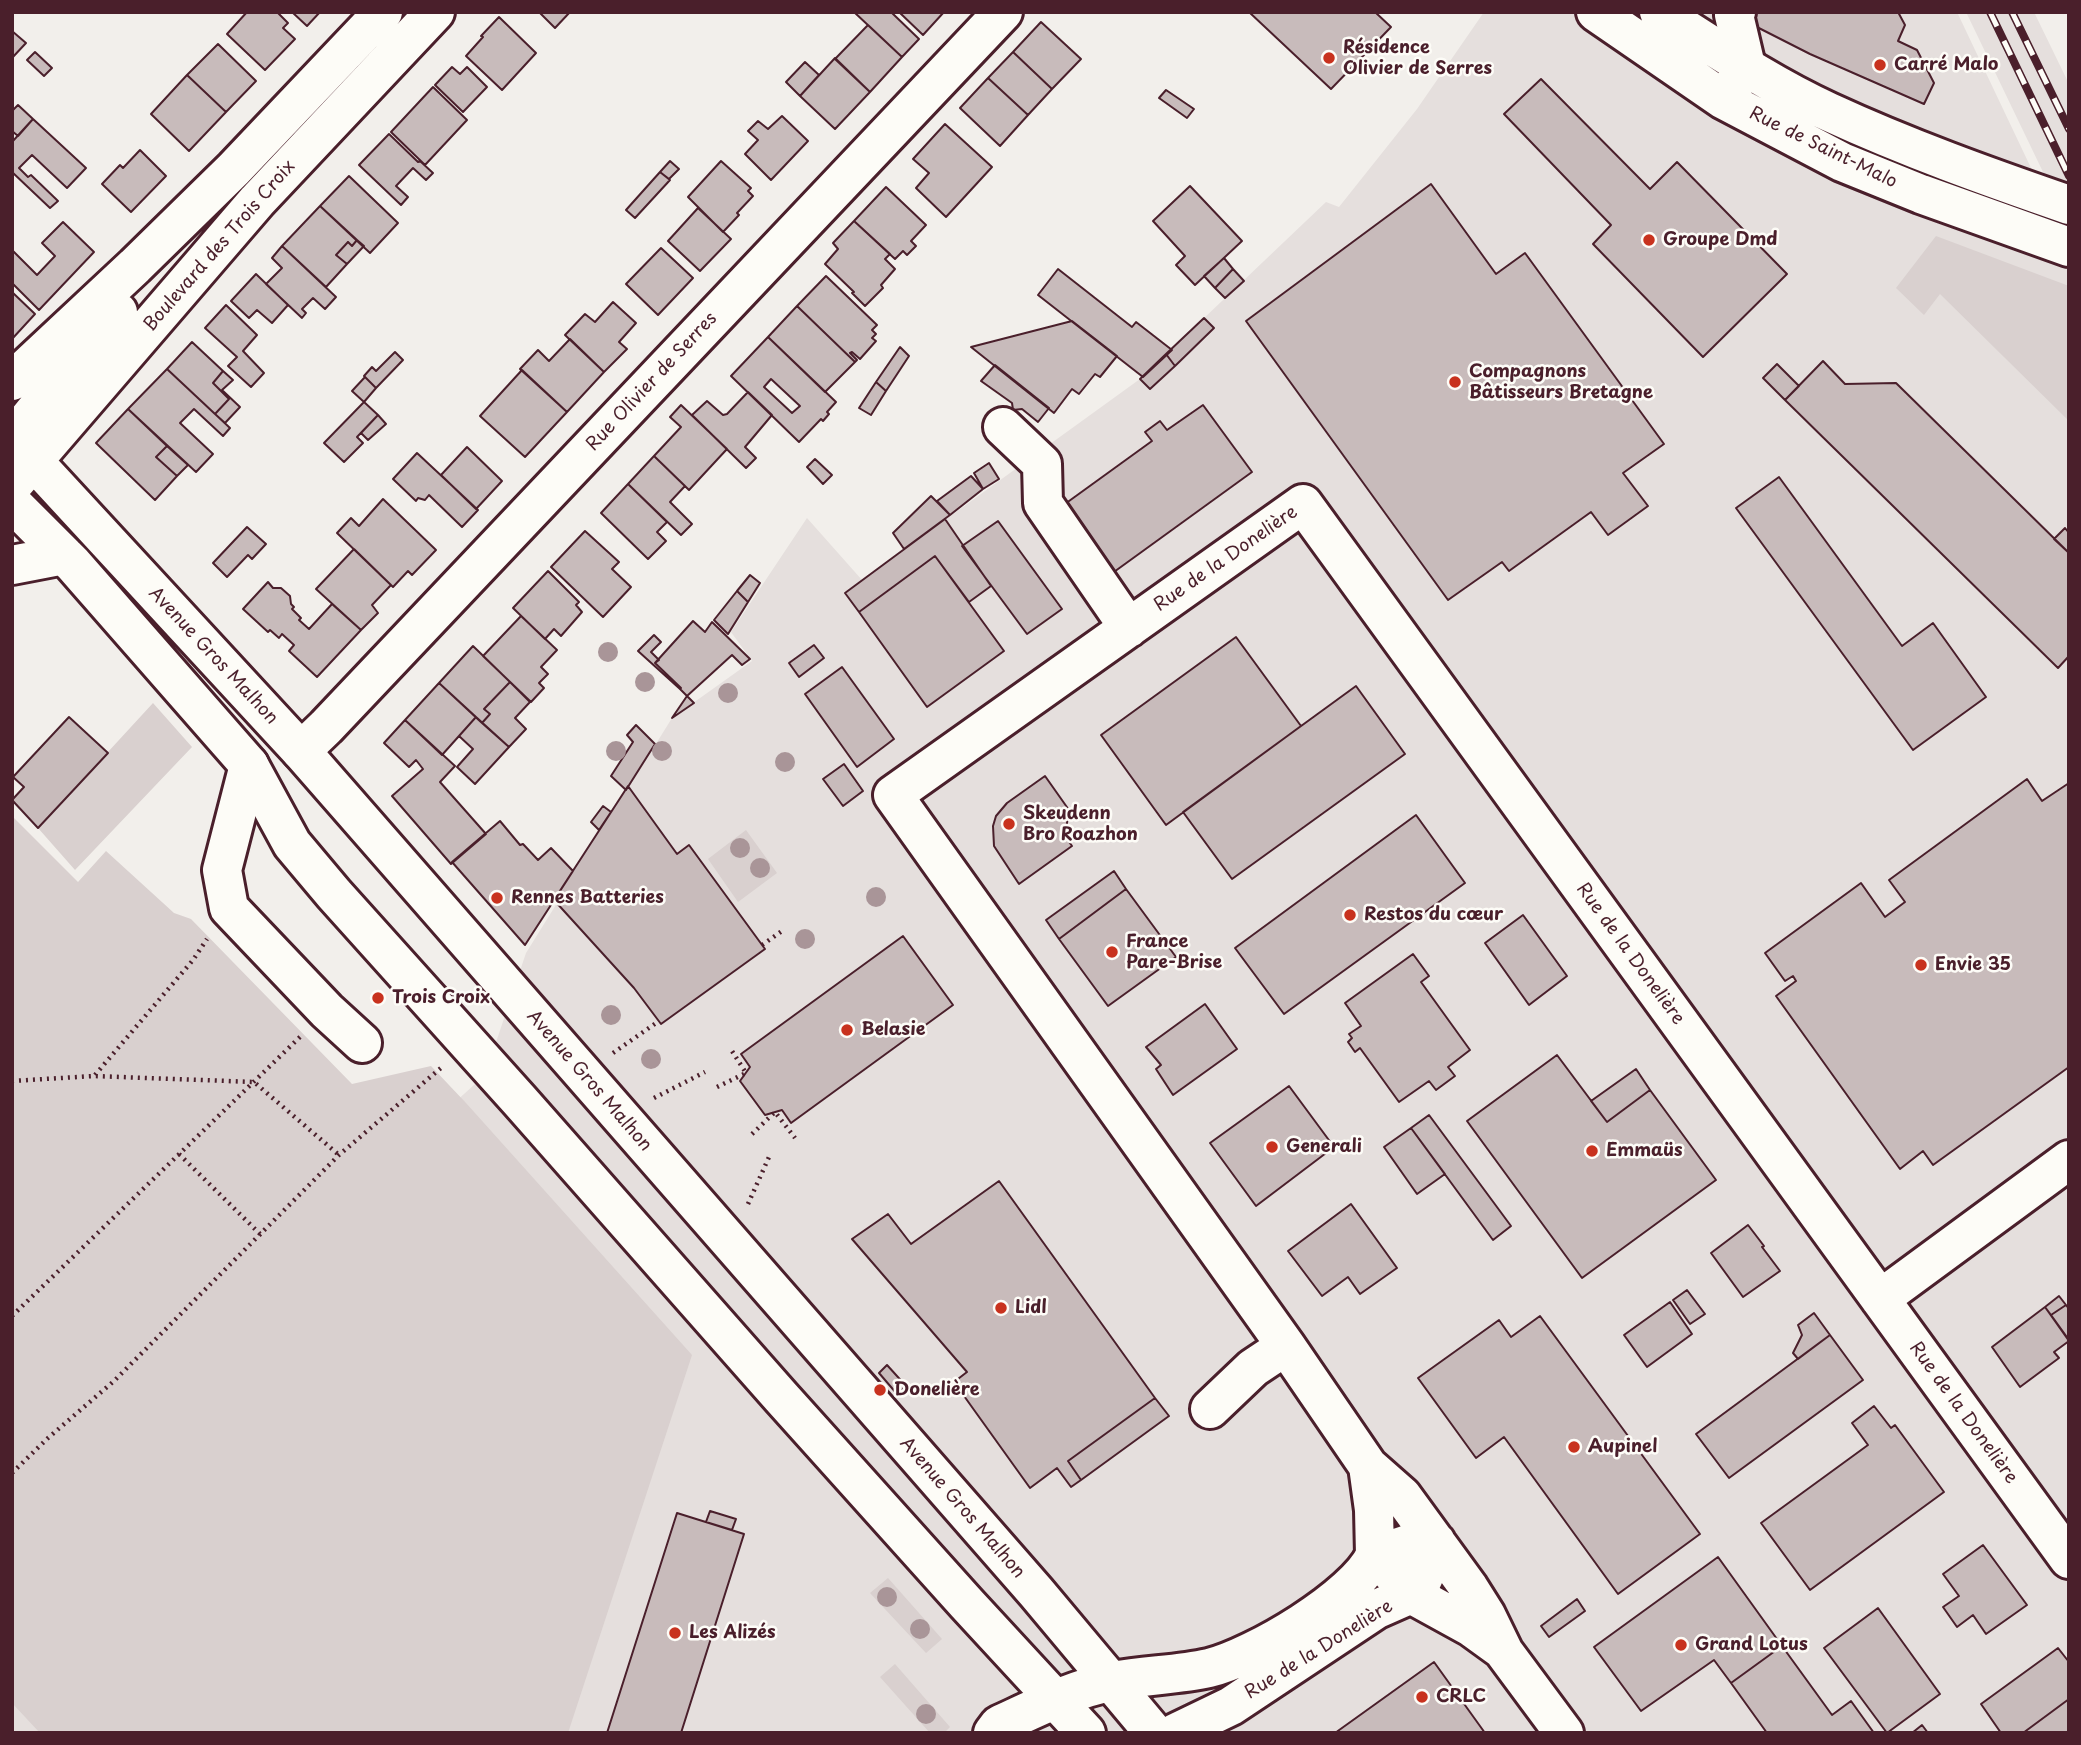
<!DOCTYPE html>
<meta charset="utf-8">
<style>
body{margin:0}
#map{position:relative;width:2081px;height:1745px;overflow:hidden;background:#f2efeb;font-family:"Playpen Sans",sans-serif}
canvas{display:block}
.frame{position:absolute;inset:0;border:14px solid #4a1f2b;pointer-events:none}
</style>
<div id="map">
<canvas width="2081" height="1745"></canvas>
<div class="frame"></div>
</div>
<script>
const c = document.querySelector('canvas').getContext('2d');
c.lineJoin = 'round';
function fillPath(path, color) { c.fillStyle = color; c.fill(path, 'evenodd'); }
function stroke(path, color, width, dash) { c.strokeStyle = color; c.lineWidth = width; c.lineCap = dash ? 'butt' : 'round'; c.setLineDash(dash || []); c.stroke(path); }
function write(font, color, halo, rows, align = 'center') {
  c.font = font + ' "Playpen Sans",sans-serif'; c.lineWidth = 5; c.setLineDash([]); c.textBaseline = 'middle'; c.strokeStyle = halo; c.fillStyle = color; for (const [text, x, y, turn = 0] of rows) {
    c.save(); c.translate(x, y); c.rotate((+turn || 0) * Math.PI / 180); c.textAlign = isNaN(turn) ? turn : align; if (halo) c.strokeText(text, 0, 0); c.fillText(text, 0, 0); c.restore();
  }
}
fillPath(new Path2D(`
 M 1484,12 L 1957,12 L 2069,248 L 2069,1733 L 12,1733 L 12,1503 L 485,1075 L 526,953 L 672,718 L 752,661 L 731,632 L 807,518 L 862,580 L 1140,379 L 1326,202 L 1339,207 L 1417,109 Z
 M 1966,12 L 2034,12 L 2069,84 L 2069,226 Z`), '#e5dfdd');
fillPath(new Path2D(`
 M 1936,236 L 2069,286 L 2069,421 L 1940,294 L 1924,315 L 1896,288 Z
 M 153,703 L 192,747 L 75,870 L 38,828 Z
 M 12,816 L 78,882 L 106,851 L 174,913 L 191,919 L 352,1084 L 431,1066 L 466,1103 L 692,1355 L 568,1733 L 40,1733 L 12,1703 Z
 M 746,830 L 777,873 L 738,902 L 708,859 Z
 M 888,1578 L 942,1639 L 926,1653 L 870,1593 Z
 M 895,1664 L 950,1727 L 944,1733 L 930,1733 L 880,1677 Z`), '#d9d0cf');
const building = new Path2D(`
 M 247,12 L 277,12 L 288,23 L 283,28 L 295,39 L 265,70 L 227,34 Z
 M 292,12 L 320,12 L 307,26 Z
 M 539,12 L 570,12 L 555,28 Z
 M 854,12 L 891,12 L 919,39 L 902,57 Z
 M 899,12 L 944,12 L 923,35 Z
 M 1249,12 L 1375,12 L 1391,27 L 1331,89 Z
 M 1752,12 L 1898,12 L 1905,25 L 1898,41 L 1917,50 L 1934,83 L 1924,104 L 1810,54 L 1747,22 Z
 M 499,17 L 536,53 L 502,90 L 466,56 L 483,37 L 481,36 Z
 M 1041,22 L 1081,59 L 1052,89 L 1013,52 Z
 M 868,25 L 902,57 L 870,92 L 835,59 Z
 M 12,31 L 26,43 L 12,58 Z
 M 218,44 L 256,81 L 226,112 L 187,75 Z
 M 35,52 L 52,68 L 44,76 L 27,60 Z
 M 1013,52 L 1052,89 L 1028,115 L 988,78 Z
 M 835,58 L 870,92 L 835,129 L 800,96 Z
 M 805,62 L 819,75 L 800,96 L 786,82 Z
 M 452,67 L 460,74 L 467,67 L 487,87 L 463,112 L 435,85 Z
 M 187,75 L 226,112 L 189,151 L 151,114 Z
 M 988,78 L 1028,115 L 1000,146 L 960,108 Z
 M 1541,79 L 1650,189 L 1677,162 L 1787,274 L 1703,357 L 1593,244 L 1611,225 L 1504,114 Z
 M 433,87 L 467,120 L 425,165 L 391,132 Z
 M 1166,90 L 1194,109 L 1187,118 L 1159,98 Z
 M 18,105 L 33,119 L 18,136 L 12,131 L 12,111 Z
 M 782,116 L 808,141 L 771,180 L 745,154 L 758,140 L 748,131 L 758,121 L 768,129 Z
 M 33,119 L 86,168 L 67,188 L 32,155 L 19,168 L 28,177 L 31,175 L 58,201 L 50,208 L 12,172 L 12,142 Z
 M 945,124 L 992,167 L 946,217 L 916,188 L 929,173 L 913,159 Z
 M 389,134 L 418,162 L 420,161 L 433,173 L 426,180 L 413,168 L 396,186 L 408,197 L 401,205 L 359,165 Z
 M 140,150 L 166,176 L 131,212 L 102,184 L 120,165 L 123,168 Z
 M 670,161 L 679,169 L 669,179 L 660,172 Z
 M 721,161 L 751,188 L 748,191 L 753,196 L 737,213 L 739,215 L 723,232 L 688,197 Z
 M 660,172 L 670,180 L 635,218 L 626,210 Z
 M 349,176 L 398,223 L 370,253 L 320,206 Z
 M 1431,184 L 1496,274 L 1525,253 L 1664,444 L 1623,473 L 1648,506 L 1608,535 L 1591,512 L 1509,571 L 1502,562 L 1448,600 L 1246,321 Z
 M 1190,186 L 1242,241 L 1195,285 L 1176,265 L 1185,256 L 1153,221 Z
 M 886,187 L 926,225 L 911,241 L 916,246 L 907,255 L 903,251 L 895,259 L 854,221 Z
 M 320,206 L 357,240 L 352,246 L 348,242 L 336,255 L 347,264 L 326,287 L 282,246 Z
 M 698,208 L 731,239 L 700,271 L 668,241 Z
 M 854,221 L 890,254 L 885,259 L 895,269 L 881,285 L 883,288 L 865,306 L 852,293 L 854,292 L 825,264 L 838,249 L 833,243 Z
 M 63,222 L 94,252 L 39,310 L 12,283 L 12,250 L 37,275 L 55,256 L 42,243 Z
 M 357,240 L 364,246 L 347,264 L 336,255 L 348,242 L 352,246 Z
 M 282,246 L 336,297 L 325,309 L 313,298 L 302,309 L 306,313 L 302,318 L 266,284 L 282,268 L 272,258 Z
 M 661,248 L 693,278 L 658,315 L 626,284 Z
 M 1224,258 L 1233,269 L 1215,288 L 1204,276 Z
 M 1058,269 L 1132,327 L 1136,322 L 1172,350 L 1143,377 L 1038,295 Z
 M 1233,269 L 1244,281 L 1225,298 L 1215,288 Z
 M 256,274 L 288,305 L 272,323 L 257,310 L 249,318 L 231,301 Z
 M 826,276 L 877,325 L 872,330 L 876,334 L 872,338 L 876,341 L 860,359 L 852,352 L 850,353 L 857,360 L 855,362 L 797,306 Z
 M 12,292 L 35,314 L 12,339 Z
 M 613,302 L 636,323 L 619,342 L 627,349 L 604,372 L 565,335 L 585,314 L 595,322 Z
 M 226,305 L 257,335 L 243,351 L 264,373 L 251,387 L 228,366 L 237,357 L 205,328 Z
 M 797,306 L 855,362 L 825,392 L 768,337 Z
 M 1204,318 L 1214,328 L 1175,366 L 1166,354 Z
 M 1072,321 L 1117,356 L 1100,377 L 1095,374 L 1079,394 L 1072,389 L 1054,413 L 971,347 Z
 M 768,337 L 836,402 L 827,412 L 829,414 L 823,421 L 821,419 L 799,442 L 731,376 ZM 771,379 L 800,406 L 792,413 L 764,387 Z
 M 570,339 L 604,372 L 567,412 L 520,369 L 538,350 L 549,361 Z
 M 192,342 L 223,371 L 213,383 L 229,399 L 215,414 L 167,369 Z
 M 900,347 L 909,356 L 886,391 L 876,382 Z
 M 395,352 L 403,360 L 376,388 L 364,376 L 372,367 L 376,371 Z
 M 1166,354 L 1175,366 L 1150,389 L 1140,379 Z
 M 1823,361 L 1845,384 L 1896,383 L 2069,553 L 2069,656 L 2058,668 L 1785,400 Z
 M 1777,364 L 1799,386 L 1785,400 L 1763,378 Z
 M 995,365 L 1049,408 L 1038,422 L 1022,409 L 1013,410 L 1012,403 L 981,381 Z
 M 167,369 L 230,428 L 223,436 L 194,409 L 180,423 L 213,454 L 196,472 L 128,409 Z
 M 522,370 L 567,412 L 525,457 L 480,416 Z
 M 223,371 L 233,380 L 222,390 L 240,407 L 225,423 L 215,414 L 229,399 L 213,383 Z
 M 365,377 L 376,388 L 364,402 L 352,391 Z
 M 876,382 L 886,391 L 871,415 L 859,408 Z
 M 748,392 L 772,415 L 745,447 L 756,458 L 746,468 L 692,415 L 707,401 L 723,415 L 727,414 Z
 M 364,402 L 378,415 L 357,437 L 363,443 L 344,462 L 324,443 Z
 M 681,405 L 727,449 L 689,490 L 654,456 L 681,427 L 670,417 Z
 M 1203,405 L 1252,472 L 1107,577 L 1058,509 L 1152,441 L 1145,432 L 1160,421 L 1167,430 Z
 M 128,409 L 167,446 L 156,457 L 177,476 L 155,500 L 96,443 Z
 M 378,415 L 386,424 L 368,440 L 361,433 Z
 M 167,446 L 188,465 L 177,476 L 156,457 Z
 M 467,447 L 502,481 L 476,509 L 441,475 Z
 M 417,453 L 478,510 L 462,527 L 429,495 L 425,500 L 418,498 L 416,501 L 393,479 Z
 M 654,456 L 685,486 L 670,502 L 692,524 L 681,535 L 628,484 Z
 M 815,459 L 832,475 L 823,484 L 807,467 Z
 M 989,463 L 999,479 L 983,489 L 974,473 Z
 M 971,476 L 983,489 L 950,515 L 937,501 Z
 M 1779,477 L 1902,646 L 1933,623 L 1986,697 L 1913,750 L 1736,508 Z
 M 628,484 L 667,522 L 657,532 L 666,541 L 648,559 L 601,513 Z
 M 931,496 L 950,515 L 904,549 L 893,533 Z
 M 383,499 L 436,550 L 412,575 L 408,571 L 393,587 L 337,533 L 351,518 L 359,526 Z
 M 945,519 L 991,586 L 969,602 L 935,556 L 859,612 L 845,593 Z
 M 998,521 L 1062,609 L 1027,634 L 962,546 Z
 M 247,527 L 266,544 L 252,559 L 248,555 L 227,577 L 213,563 Z
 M 2065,528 L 2069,533 L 2069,553 L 2054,539 Z
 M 585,531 L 619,562 L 612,569 L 631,587 L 603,617 L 551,567 Z
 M 354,549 L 391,585 L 372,605 L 378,613 L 361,630 L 316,589 Z
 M 935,556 L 1004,651 L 927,707 L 859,612 Z
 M 548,571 L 579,602 L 576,605 L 582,612 L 561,636 L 554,629 L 545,639 L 513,608 Z
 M 750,575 L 760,583 L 748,602 L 737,591 Z
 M 268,582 L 273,588 L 281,588 L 290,596 L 291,604 L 294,607 L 292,609 L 301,618 L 299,620 L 309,629 L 332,604 L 361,630 L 317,677 L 289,651 L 294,645 L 282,634 L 279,638 L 270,630 L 268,632 L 243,609 Z
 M 737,591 L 748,602 L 728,634 L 714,620 Z
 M 521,616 L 557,650 L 541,667 L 548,674 L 539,683 L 544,688 L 531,702 L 483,656 Z
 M 693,621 L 705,632 L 712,622 L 750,659 L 742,665 L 732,655 L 687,696 L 680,689 L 681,688 L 655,663 Z
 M 654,635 L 661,642 L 651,652 L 659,660 L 655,663 L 681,688 L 680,689 L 638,651 Z
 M 1236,637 L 1301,726 L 1166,825 L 1101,735 Z
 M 814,645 L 824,658 L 799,677 L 789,663 Z
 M 473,646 L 510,682 L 484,709 L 490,714 L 482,723 L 439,683 Z
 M 842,667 L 894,739 L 857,767 L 805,694 Z
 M 510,682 L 530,702 L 515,718 L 526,729 L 509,747 L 482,723 L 490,714 L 484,709 Z
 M 439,683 L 476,717 L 442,755 L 405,720 Z
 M 1356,686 L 1405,754 L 1232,879 L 1183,812 Z
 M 687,696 L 694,703 L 672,718 Z
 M 69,717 L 108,753 L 38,828 L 12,800 L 24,787 L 13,777 Z
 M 476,717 L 509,747 L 475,784 L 457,767 L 473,749 L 459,736 Z
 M 405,720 L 455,766 L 440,782 L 486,834 L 451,864 L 392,796 L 423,769 L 416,760 L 409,767 L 384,743 Z
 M 636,725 L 655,744 L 626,790 L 611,776 L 633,742 L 627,735 Z
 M 844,764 L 863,791 L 843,806 L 823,779 Z
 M 1045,776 L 1069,810 L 1065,836 L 1072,846 L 1019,884 L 994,846 L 993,826 L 996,816 L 1007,803 Z
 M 2027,779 L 2042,801 L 2069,783 L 2069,1067 L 1933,1165 L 1923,1151 L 1900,1169 L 1776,996 L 1796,981 L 1793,976 L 1785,981 L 1765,953 L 1861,883 L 1885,917 L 1905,902 L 1889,880 Z
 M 628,786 L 677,854 L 689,845 L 765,949 L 661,1024 L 634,988 L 554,900 Z
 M 603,806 L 611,812 L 599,830 L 591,822 Z
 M 1416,815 L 1465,883 L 1284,1014 L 1235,948 Z
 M 500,821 L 520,845 L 523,844 L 538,860 L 551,848 L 573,871 L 525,945 L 452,862 Z
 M 1114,871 L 1126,889 L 1059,939 L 1046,920 Z
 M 1126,889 L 1176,957 L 1108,1006 L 1059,939 Z
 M 1523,915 L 1567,976 L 1529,1005 L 1485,943 Z
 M 903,936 L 953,1005 L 791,1123 L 782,1110 L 765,1115 L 740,1081 L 750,1067 L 741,1054 Z
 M 1413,954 L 1429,976 L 1421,982 L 1470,1050 L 1448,1067 L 1455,1076 L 1436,1090 L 1429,1081 L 1399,1102 L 1360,1048 L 1355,1052 L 1348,1042 L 1352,1038 L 1349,1034 L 1361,1026 L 1345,1003 Z
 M 1205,1004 L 1237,1049 L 1173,1095 L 1156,1069 L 1161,1065 L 1146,1047 Z
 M 1557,1055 L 1607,1122 L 1650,1090 L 1716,1180 L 1582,1278 L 1467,1121 Z
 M 1636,1069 L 1650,1090 L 1607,1122 L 1591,1101 Z
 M 1289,1086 L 1334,1147 L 1256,1206 L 1210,1143 Z
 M 1429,1115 L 1511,1226 L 1493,1240 L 1411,1128 Z
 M 1411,1128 L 1445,1174 L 1417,1194 L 1384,1147 Z
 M 999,1181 L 1155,1398 L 1068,1461 L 1081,1480 L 1071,1487 L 1057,1468 L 1030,1488 L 954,1382 L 967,1372 L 852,1239 L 888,1214 L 911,1244 Z
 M 1351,1204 L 1397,1268 L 1360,1294 L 1348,1277 L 1322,1296 L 1288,1251 Z
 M 1748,1225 L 1764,1246 L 1762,1247 L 1780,1271 L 1743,1297 L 1711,1253 Z
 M 1687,1290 L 1705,1314 L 1690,1324 L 1673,1300 Z
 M 2059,1296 L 2066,1305 L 2051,1315 L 2045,1307 Z
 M 1670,1302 L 1692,1334 L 1647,1367 L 1624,1335 Z
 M 2066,1305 L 2069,1309 L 2069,1340 L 2051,1315 Z
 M 2045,1307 L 2069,1341 L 2054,1352 L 2059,1358 L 2020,1387 L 1992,1347 Z
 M 1814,1313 L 1830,1335 L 1798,1359 L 1793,1353 L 1802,1335 L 1798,1325 Z
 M 1540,1316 L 1700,1534 L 1618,1594 L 1504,1437 L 1476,1458 L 1418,1378 L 1499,1320 L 1511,1337 Z
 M 1830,1335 L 1863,1380 L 1729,1478 L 1696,1434 Z
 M 887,1365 L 906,1386 L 897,1394 L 879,1373 Z
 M 1155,1398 L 1169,1416 L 1081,1480 L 1068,1461 Z
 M 1874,1406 L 1891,1428 L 1895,1425 L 1944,1492 L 1810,1590 L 1761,1523 L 1868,1445 L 1852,1423 Z
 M 710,1511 L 736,1519 L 732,1530 L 706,1522 Z
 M 677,1513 L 744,1534 L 681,1733 L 607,1733 Z
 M 1983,1545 L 2027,1605 L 1986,1634 L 1973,1615 L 1957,1627 L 1943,1607 L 1959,1596 L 1943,1574 Z
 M 1718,1557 L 1782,1646 L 1731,1683 L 1714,1660 L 1641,1711 L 1594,1647 Z
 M 1577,1599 L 1585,1611 L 1549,1637 L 1541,1626 Z
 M 1878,1608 L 1940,1694 L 1887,1733 L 1824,1648 Z
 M 1782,1646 L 1832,1715 L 1851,1701 L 1874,1733 L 1767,1733 L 1731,1683 Z
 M 2058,1648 L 2069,1662 L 2069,1699 L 2023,1733 L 2001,1733 L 1981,1704 Z
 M 1434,1662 L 1485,1733 L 1335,1733 Z
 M 2069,1699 L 2069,1733 L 2023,1733 Z
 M 1922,1725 L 1928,1733 L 1912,1733 Z`);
fillPath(building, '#c8bbbb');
stroke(building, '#4a1f2b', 2);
const minor = new Path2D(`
 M 1731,89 L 1746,66 L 1734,15 L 1736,12
 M 1003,427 L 1042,464 L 1043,503 L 1129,628
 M 301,751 L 326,727 L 1003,12
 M 249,765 L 222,870 L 229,908 L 327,1011 L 362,1043
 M 1880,1299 L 2069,1160
 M 1210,1409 L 1253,1368 L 1286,1346
 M 1368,1466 L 1374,1510 L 1375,1555 L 1411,1594 L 1471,1627 L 1500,1648
 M 993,1733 L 999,1725 C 1036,1708 1073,1689 1114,1681 C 1145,1675 1178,1675 1209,1668 C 1254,1657 1356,1597 1375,1555 L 1414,1542 L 1436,1542
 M 1175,1733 L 1231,1706 L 1377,1609 L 1411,1594 L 1422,1581 L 1430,1563 L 1436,1542
 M 1564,1733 L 1504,1652 L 1486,1615 L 1469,1588 L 1402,1496 L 1368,1466 L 1286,1346 L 893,795 L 1303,504 L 2069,1559`);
const major = new Path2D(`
 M 1596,12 L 1724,100 L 1842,162 L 1921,194 L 2069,247
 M 1659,12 C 1714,47 1770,85 1829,112 C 1907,148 1988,177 2069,205
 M 12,381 L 135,266 L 234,169 L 383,12
 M 12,438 L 301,751 L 1036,1592 L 1154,1733
 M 12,449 C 16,429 36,411 48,395 C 71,367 93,338 118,312
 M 16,481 L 257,201 L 435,12
 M 12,503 L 73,564 L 249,765 L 292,844 L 334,894 L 520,1101 L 781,1397 L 967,1604 L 1086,1733
 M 12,565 L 64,555`);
stroke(minor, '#4a1f2b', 44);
stroke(major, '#4a1f2b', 44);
stroke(new Path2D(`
 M 762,945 L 782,931
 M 613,1053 L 659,1021
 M 95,1075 L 193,960 L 207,939
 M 12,1081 L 94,1076 L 254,1082 L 339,1155
 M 717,1087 L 746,1073 L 732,1051
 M 654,1098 L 705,1072
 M 752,1134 L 775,1112 L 795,1138
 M 179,1154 L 260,1234
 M 748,1204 L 769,1157
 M 12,1316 L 301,1036
 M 12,1473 L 48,1438 L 114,1381 L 339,1155 L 442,1067`), '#4a1f2b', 4.5, [2, 5]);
stroke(minor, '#fdfcf7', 38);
stroke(major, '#fdfcf7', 38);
const rail = new Path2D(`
 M 1990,12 L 2069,176
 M 2012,12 L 2069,129`);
stroke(rail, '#4a1f2b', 8);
stroke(rail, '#fdfcf7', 5, [16]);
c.fillStyle = '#a99598';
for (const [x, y] of [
 [608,652],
 [645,682],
 [728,693],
 [616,751],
 [662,751],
 [785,762],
 [740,848],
 [760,868],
 [876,897],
 [805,939],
 [611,1015],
 [651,1059],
 [887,1597],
 [920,1629],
 [926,1714]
]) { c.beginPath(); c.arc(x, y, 10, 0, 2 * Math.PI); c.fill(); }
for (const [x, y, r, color] of [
 [1329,58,7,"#c8321e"],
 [1880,65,7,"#c8321e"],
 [1649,240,7,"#c8321e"],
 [1455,382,7,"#c8321e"],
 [1009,824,7,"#c8321e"],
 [497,898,7,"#c8321e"],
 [1350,915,7,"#c8321e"],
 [1112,952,7,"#c8321e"],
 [1921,965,7,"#c8321e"],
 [378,998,7,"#c8321e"],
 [847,1030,7,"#c8321e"],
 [1272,1147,7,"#c8321e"],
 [1592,1151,7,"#c8321e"],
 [1001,1308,7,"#c8321e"],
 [880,1390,7,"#c8321e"],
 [1574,1447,7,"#c8321e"],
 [675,1633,7,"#c8321e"],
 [1681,1645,7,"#c8321e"],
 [1422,1697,7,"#c8321e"]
]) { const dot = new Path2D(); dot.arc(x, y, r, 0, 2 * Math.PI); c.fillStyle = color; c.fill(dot); stroke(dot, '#fdfcf7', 2.5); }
write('bold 18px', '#4a1f2b', '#fdfcf7', [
 ["Résidence",1343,48],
 ["Olivier de Serres",1343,69],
 ["Carré Malo",1894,65],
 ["Groupe Dmd",1663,240],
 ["Compagnons",1469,372],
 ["Bâtisseurs Bretagne",1469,393],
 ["Skeudenn",1023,814],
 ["Bro Roazhon",1023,835],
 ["Rennes Batteries",511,898],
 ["Restos du cœur",1364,915],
 ["France",1126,942],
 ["Pare-Brise",1126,963],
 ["Envie 35",1935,965],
 ["Trois Croix",392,998],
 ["Belasie",861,1030],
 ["Generali",1286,1147],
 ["Emmaüs",1606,1151],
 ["Lidl",1015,1308],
 ["Donelière",894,1390],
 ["Aupinel",1588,1447],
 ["Les Alizés",689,1633],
 ["Grand Lotus",1695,1645],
 ["CRLC",1436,1697]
], 'left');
write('18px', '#4a1f2b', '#fdfcf7', [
 ["Rue de Saint-Malo",1823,148,26],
 ["Boulevard des Trois Croix",220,246,-49],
 ["Rue Olivier de Serres",652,382,-47],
 ["Rue de la Donelière",1226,559,-35],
 ["Avenue Gros Malhon",213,656,47],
 ["Rue de la Donelière",1630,954,54],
 ["Avenue Gros Malhon",589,1081,49],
 ["Rue de la Donelière",1963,1413,54],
 ["Avenue Gros Malhon",962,1508,49],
 ["Rue de la Donelière",1319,1650,-32]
]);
</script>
